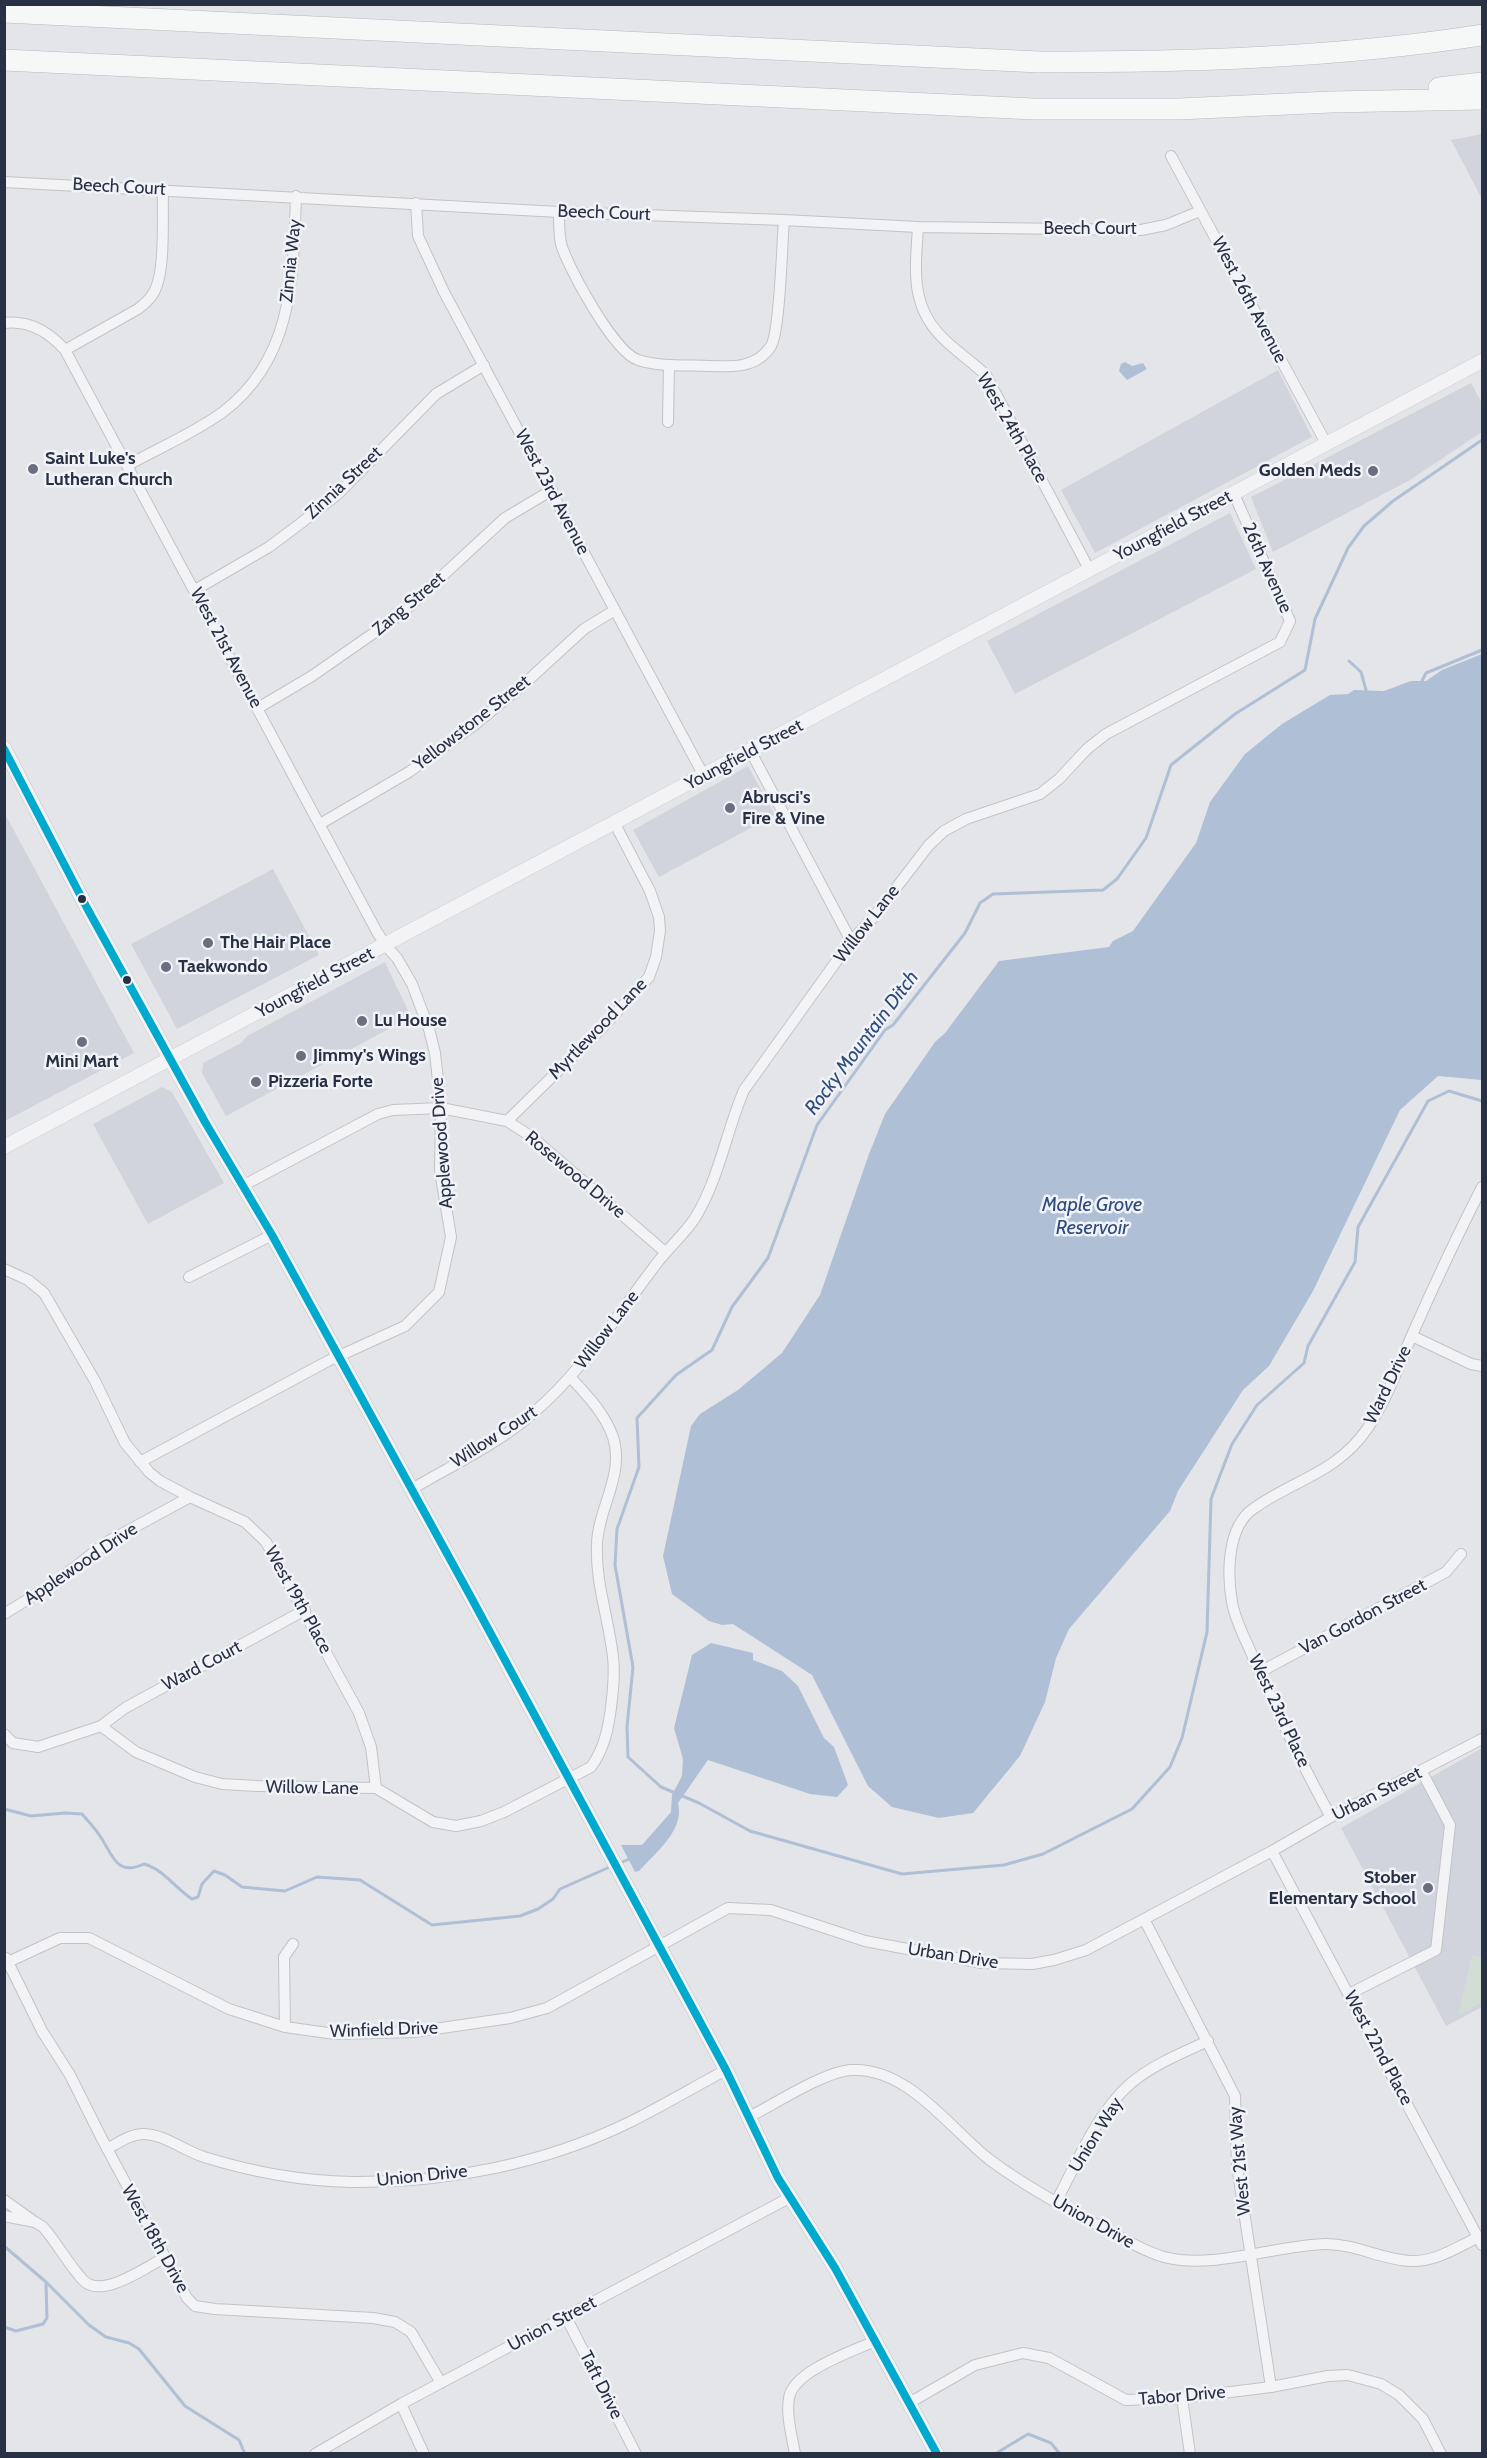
<!DOCTYPE html>
<style>
body{margin:0}
#map{position:relative;width:1487px;height:2458px;overflow:hidden;background:#e3e5e9;font-family:Cabin,sans-serif}
canvas{display:block}
.frame{position:absolute;inset:0;border:6px solid #283044;pointer-events:none}
</style>
<div id="map">
<canvas width="1487" height="2458"></canvas>
<div class="frame"></div>
</div>
<script>
const c = document.querySelector('canvas').getContext('2d');
c.lineJoin = 'round';
function fillPath(path, color) { c.fillStyle = color; c.fill(path, 'evenodd'); }
function stroke(path, color, width, dash) { c.strokeStyle = color; c.lineWidth = width; c.lineCap = dash ? 'butt' : 'round'; c.setLineDash(dash || []); c.stroke(path); }
function write(font, color, halo, rows, align = 'center') {
  c.font = font + ' Cabin,sans-serif'; c.lineWidth = 5; c.setLineDash([]); c.textBaseline = 'middle'; c.strokeStyle = halo; c.fillStyle = color; for (const [text, x, y, turn = 0] of rows) {
    c.save(); c.translate(x, y); c.rotate((+turn || 0) * Math.PI / 180); c.textAlign = isNaN(turn) ? turn : align; if (halo) c.strokeText(text, 0, 0); c.fillText(text, 0, 0); c.restore();
  }
}
fillPath(new Path2D(`
 M 1482,134 L 1482,199 L 1451,140 Z
 M 1278,370 L 1312,437 L 1095,553 L 1061,490 Z
 M 1471,383 L 1482,403 L 1482,432 L 1410,480 L 1273,552 L 1251,497 Z
 M 1230,513 L 1256,569 L 1015,694 L 987,641 Z
 M 748,766 L 775,815 L 659,877 L 633,830 Z
 M 4,812 L 134,1053 L 5,1121 L 4,1121 Z
 M 273,869 L 319,955 L 177,1029 L 131,944 Z
 M 385,962 L 411,1017 L 226,1116 L 202,1073 L 203,1063 L 241,1043 L 247,1036 Z
 M 162,1087 L 172,1092 L 224,1183 L 148,1224 L 93,1124 Z
 M 1482,1748 L 1482,2007 L 1446,2026 L 1341,1828 Z`), '#d1d4dc');
fillPath(new Path2D(`
 M 1472,1955 L 1482,1957 L 1482,2002 L 1458,2016 Z`), '#d2ddd3');
fillPath(new Path2D(`
 M 1125,362 L 1132,366 L 1143,363 L 1147,369 L 1127,380 L 1119,371 L 1121,364 Z
 M 1482,654 L 1482,1080 L 1438,1076 L 1400,1110 L 1313,1291 L 1269,1366 L 1243,1390 L 1178,1491 L 1170,1511 L 1069,1629 L 1056,1658 L 1045,1702 L 1020,1756 L 973,1813 L 939,1818 L 892,1807 L 868,1786 L 812,1675 L 733,1624 L 722,1625 L 709,1621 L 672,1594 L 663,1556 L 691,1426 L 700,1414 L 738,1390 L 782,1353 L 820,1295 L 869,1154 L 885,1114 L 935,1042 L 945,1033 L 999,961 L 1109,947 L 1113,941 L 1133,931 L 1196,843 L 1210,802 L 1245,754 L 1282,724 L 1330,695 L 1348,694 L 1354,690 L 1384,691 L 1411,681 L 1426,681 L 1442,670 Z
 M 711,1643 L 753,1653 L 753,1660 L 782,1671 L 798,1686 L 824,1738 L 834,1747 L 848,1785 L 837,1797 L 810,1794 L 708,1760 L 678,1803 C 685,1830 656,1852 639,1871 L 635,1872 L 621,1845 L 642,1845 L 671,1812 L 672,1795 L 682,1776 L 683,1759 L 674,1728 L 692,1655 Z`), '#afbfd6');
stroke(new Path2D(`
 M 1482,440 L 1393,501 L 1364,526 L 1348,548 L 1315,619 L 1305,670 L 1235,714 L 1171,765 L 1146,838 L 1117,879 L 1103,890 L 993,894 L 980,903 L 965,933 L 893,1025 L 885,1030 L 817,1125 L 768,1258 L 732,1307 L 712,1350 L 676,1375 L 637,1418 L 639,1467 L 617,1529 L 615,1565 L 633,1667 L 627,1727 L 628,1757 L 661,1787 L 699,1803 L 750,1831 L 902,1874 L 1004,1865 L 1043,1854 L 1132,1809 L 1170,1767 L 1182,1738 L 1207,1632 L 1211,1499 L 1232,1444 L 1257,1405 L 1304,1363 L 1308,1346 L 1355,1262 L 1358,1227 L 1428,1101 L 1449,1091 L 1482,1101
 M 1349,661 L 1361,672 L 1366,690
 M 1422,681 L 1426,673 L 1482,650
 M 4,1809 L 31,1816 L 65,1813 L 82,1814 C 88,1821 95,1828 100,1836 C 113,1855 116,1877 144,1864 C 163,1869 175,1888 192,1899 L 198,1897 L 202,1884 L 214,1871 L 225,1875 L 242,1887 L 285,1891 L 317,1877 L 360,1880 L 432,1925 L 520,1916 L 538,1909 L 553,1899 L 560,1889 L 612,1866
 M 618,1864 L 629,1859
 M 4,2246 L 46,2282 L 89,2325 L 106,2337 L 129,2343 L 139,2349 L 185,2406 L 239,2440 L 245,2454
 M 4,2327 L 16,2331 L 43,2324 L 47,2318 L 46,2284
 M 995,2454 L 1028,2434 L 1051,2443 L 1060,2454`), '#afbfd6', 3);
const minor = new Path2D(`
 M 1171,156 L 1327,445
 M 4,182 L 559,212 L 784,220 L 918,227 L 1141,230 L 1166,225 L 1200,211
 M 416,203 L 418,236 L 444,292 L 704,776
 M 559,212 C 559,222 559,234 561,244 C 568,268 614,352 638,360 C 660,367 687,365 710,366 C 733,367 757,368 771,346 C 780,332 782,242 784,220
 M 918,227 C 915,273 910,309 947,342 C 960,354 973,363 986,375 L 1090,571
 M 4,323 C 30,320 49,332 65,350 L 377,932 L 386,946 L 397,958 L 412,984 L 429,1029 L 435,1053 L 441,1108 L 440,1171 L 451,1237 L 439,1292 L 405,1326 L 328,1361 L 140,1462
 M 65,350 L 138,309 C 144,304 150,300 154,292 C 166,271 162,215 163,189
 M 668,422 L 669,365
 M 128,465 C 159,448 194,433 223,412 C 294,358 293,276 296,196
 M 195,590 L 269,547 L 301,523 L 339,493 L 436,394 L 484,365
 M 258,708 L 312,676 L 401,614 L 505,518 L 552,490
 M 751,752 L 851,941
 M 320,824 L 409,772 L 473,726 L 524,684 L 584,629 L 615,610
 M 507,1121 L 602,1028 L 649,977 L 656,957 L 660,931 L 659,917 L 650,891 L 615,824
 M 244,1185 L 378,1114 L 393,1110 L 441,1108 L 507,1121 L 532,1137 L 665,1252
 M 4,1269 L 28,1280 L 44,1293 L 95,1381 L 125,1443 L 149,1472 L 160,1481 L 190,1497 L 245,1522 L 266,1542 L 359,1713 L 371,1747 L 376,1788
 M 189,1277 L 272,1235
 M 1412,1336 L 1471,1364 L 1482,1366
 M 412,1489 C 449,1467 501,1442 532,1414 C 581,1373 616,1317 654,1267 C 666,1250 684,1235 695,1218 C 719,1179 726,1132 744,1090 L 851,941 L 873,918 L 929,845 L 944,831 L 966,819 L 1040,794 L 1059,779 L 1087,749 L 1106,734 L 1280,642 L 1290,621 L 1234,494
 M 4,1614 L 56,1582 L 107,1542 L 190,1497
 M 1260,1672 L 1446,1572 L 1461,1554
 M 101,1726 L 125,1708 L 305,1610
 M 4,1734 L 13,1743 L 38,1747 L 101,1726 L 136,1752 L 195,1777 L 222,1784 L 257,1786 L 376,1788 L 433,1822 L 456,1826 L 481,1821 L 504,1812 L 591,1767 C 604,1749 608,1730 611,1708 C 613,1690 615,1675 613,1657 C 609,1620 595,1582 597,1544 C 598,1508 625,1475 613,1437 C 605,1414 587,1395 571,1378
 M 1331,1817 C 1302,1765 1277,1712 1253,1657 C 1246,1640 1235,1621 1232,1602 C 1227,1574 1227,1527 1253,1509 C 1293,1480 1337,1473 1367,1429 C 1387,1400 1398,1367 1412,1335 C 1434,1285 1457,1236 1482,1187
 M 1272,1851 L 1482,2245
 M 1144,1919 L 1235,2096 L 1237,2166 L 1271,2387
 M 6,1958 L 42,2031 L 70,2075 L 102,2139 L 187,2298 L 195,2306 L 215,2309 L 373,2318 L 395,2322 L 411,2332 L 441,2383
 M 8,1962 L 60,1938 L 89,1938 L 229,2009 L 285,2027 L 335,2034 L 414,2032 L 510,2018 L 547,2008 L 728,1908 L 771,1910 L 865,1941 L 982,1963 L 1032,1964 L 1054,1960 L 1086,1950 L 1272,1851 L 1331,1817 L 1482,1739
 M 1349,1994 L 1436,1950 L 1450,1825 L 1422,1772
 M 285,2027 L 284,1957 L 293,1944
 M 749,2117 C 775,2104 825,2071 852,2070 C 908,2067 950,2129 990,2160 C 1025,2186 1064,2207 1103,2228 C 1123,2238 1142,2251 1164,2257 C 1214,2270 1275,2245 1326,2244 C 1356,2244 1382,2260 1411,2261 C 1436,2262 1457,2247 1479,2237
 M 107,2149 C 118,2143 132,2133 145,2134 C 165,2135 185,2151 204,2157 C 252,2172 301,2181 352,2182 C 447,2183 544,2164 630,2122 C 662,2106 694,2087 726,2070
 M 4,2200 L 32,2220
 M 1056,2202 C 1077,2163 1096,2114 1130,2084 C 1152,2065 1182,2053 1208,2041
 M 4,2216 L 35,2222 L 43,2227 C 58,2244 68,2264 83,2280 C 101,2300 146,2267 164,2258
 M 566,2317 L 636,2454
 M 1182,2398 L 1190,2454
 M 909,2403 L 975,2365 L 1023,2353 L 1049,2358 L 1126,2400 L 1182,2398 L 1271,2387 L 1328,2376 L 1348,2375 L 1381,2384 L 1399,2395 L 1423,2419 L 1441,2454
 M 401,2404 L 424,2454
 M 315,2454 L 401,2404 L 789,2198
 M 795,2454 C 792,2436 786,2416 789,2398 C 793,2371 853,2351 875,2341`);
const tertiary = new Path2D(`
 M 4,748 L 87,908 L 205,1122 L 272,1235 L 472,1599 L 726,2070 L 778,2178 L 835,2268 L 937,2454
 M 4,1147 L 1482,361`);
const motorway = new Path2D(`
 M 4,12 L 1039,62 C 1187,62 1335,58 1482,35
 M 4,60 L 1034,109 L 1179,109 L 1331,102 L 1482,99
 M 1439,88 L 1482,83`);
stroke(minor, '#c1c3c7', 12);
stroke(tertiary, '#c1c3c7', 15);
stroke(motorway, '#b5b8be', 22);
stroke(minor, '#f3f3f5', 10);
stroke(tertiary, '#f3f3f5', 14);
stroke(motorway, '#f6f7f7', 21);
stroke(new Path2D(`
 M 4,749 L 87,908 L 205,1122 L 272,1235 L 472,1599 L 726,2070 L 778,2178 L 835,2268 L 937,2454`), '#00a9ce', 8);
for (const [x, y, r, color] of [
 [33,469,6,"#696f7e"],
 [1373,471,6,"#696f7e"],
 [730,808,6,"#696f7e"],
 [82,899,5,"#283044"],
 [208,943,6,"#696f7e"],
 [166,967,6,"#696f7e"],
 [127,980,5,"#283044"],
 [362,1021,6,"#696f7e"],
 [82,1042,6,"#696f7e"],
 [301,1056,6,"#696f7e"],
 [256,1082,6,"#696f7e"],
 [1428,1888,6,"#696f7e"]
]) { const dot = new Path2D(); dot.arc(x, y, r, 0, 2 * Math.PI); c.fillStyle = color; c.fill(dot); stroke(dot, '#f1f3f8', 2); }
write('18px', '#283044', '#f1f3f8', [
 ["Beech Court",119,187,3],
 ["Beech Court",604,213,2],
 ["Beech Court",1090,229],
 ["Zinnia Way",291,261,-84],
 ["West 26th Avenue",1249,300,62],
 ["West 24th Place",1012,428,60],
 ["Zinnia Street",344,483,-43],
 ["West 23rd Avenue",552,492,62],
 ["Youngfield Street",1173,526,-28],
 ["26th Avenue",1267,568,66],
 ["Zang Street",409,604,-40],
 ["West 21st Avenue",226,648,62],
 ["Yellowstone Street",472,723,-38],
 ["Youngfield Street",744,755,-28],
 ["Willow Lane",867,924,-52],
 ["Youngfield Street",315,983,-28],
 ["Myrtlewood Lane",598,1029,-46],
 ["Applewood Drive",442,1143,-94],
 ["Rosewood Drive",575,1175,40],
 ["Willow Lane",607,1330,-53],
 ["Ward Drive",1388,1385,-64],
 ["Willow Court",494,1437,-33],
 ["Applewood Drive",81,1564,-34],
 ["West 19th Place",298,1600,61],
 ["Van Gordon Street",1363,1617,-28],
 ["Ward Court",202,1666,-28],
 ["West 23rd Place",1279,1711,65],
 ["Willow Lane",312,1788,1],
 ["Urban Street",1377,1794,-27],
 ["Urban Drive",953,1956,9],
 ["Winfield Drive",384,2030,-2],
 ["West 22nd Place",1378,2048,62],
 ["Union Way",1096,2135,-58],
 ["West 21st Way",1240,2161,-95],
 ["Union Drive",422,2176,-6],
 ["Union Drive",1093,2222,29],
 ["West 18th Drive",155,2239,61],
 ["Union Street",552,2324,-28],
 ["Taft Drive",601,2385,63],
 ["Tabor Drive",1182,2396,-5]
]);
write('bold 18px', '#283044', '#f1f3f8', [
 ["Saint Luke's",45,459],
 ["Lutheran Church",45,480],
 ["Golden Meds",1361,471,"right"],
 ["Abrusci's",742,798],
 ["Fire & Vine",742,819],
 ["The Hair Place",220,943],
 ["Taekwondo",178,967],
 ["Lu House",374,1021],
 ["Jimmy's Wings",313,1056],
 ["Mini Mart",82,1062,"center"],
 ["Pizzeria Forte",268,1082],
 ["Stober",1416,1878,"right"],
 ["Elementary School",1416,1899,"right"]
], 'left');
write('italic 20px', '#2e4c7c', '#f1f3f8', [
 ["Rocky Mountain Ditch",862,1043,-53],
 ["Maple Grove",1092,1205],
 ["Reservoir",1092,1228]
]);
</script>
